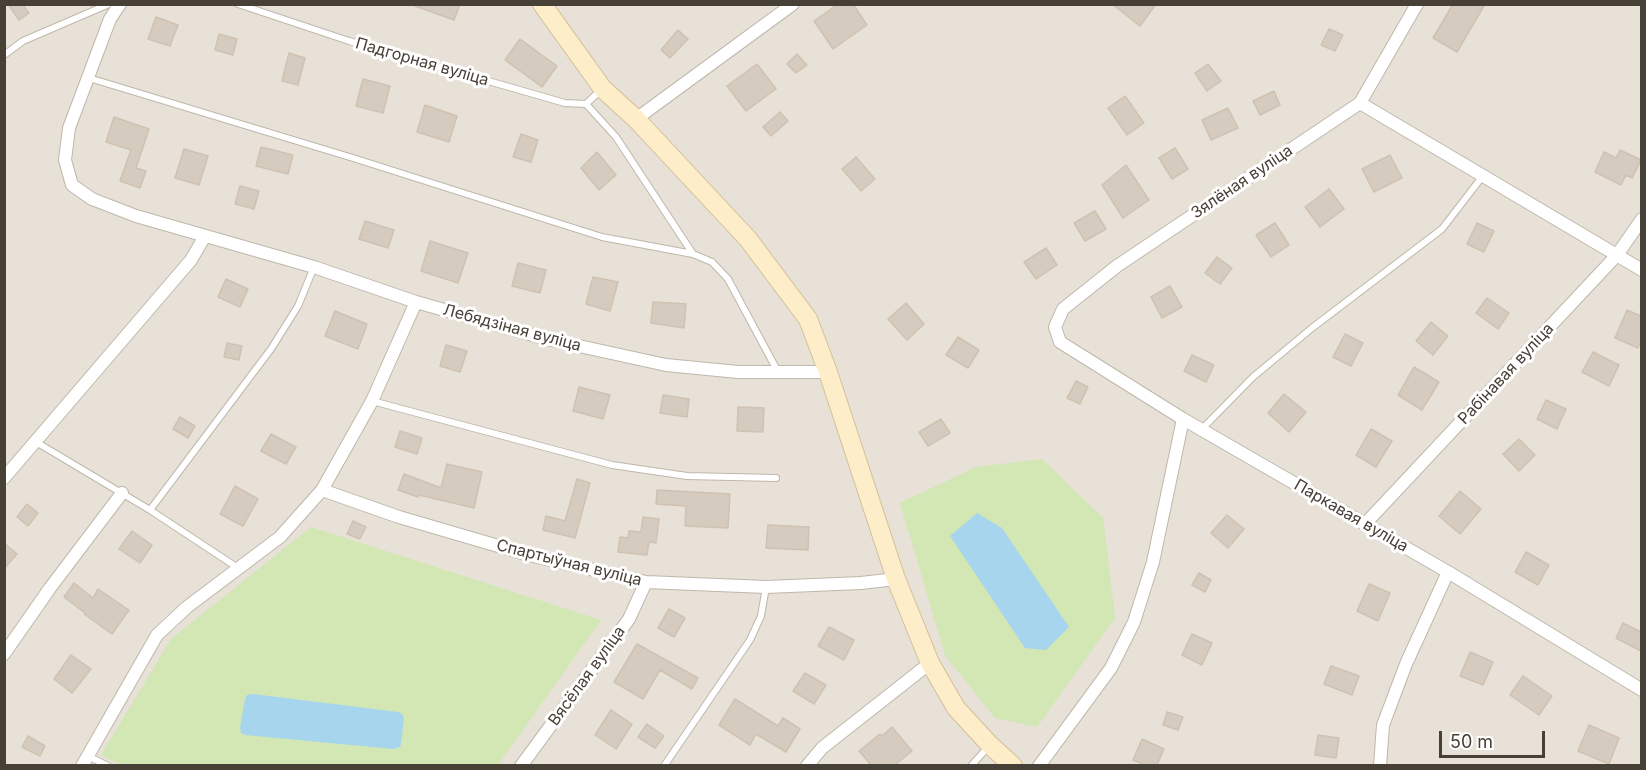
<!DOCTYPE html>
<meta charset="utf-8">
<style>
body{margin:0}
#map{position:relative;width:1646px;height:770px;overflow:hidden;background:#f4f0e8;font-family:Inter,sans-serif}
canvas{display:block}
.frame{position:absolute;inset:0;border:6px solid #474037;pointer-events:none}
.scale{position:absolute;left:1439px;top:731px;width:106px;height:27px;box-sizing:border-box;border:3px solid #474037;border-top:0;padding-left:8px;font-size:18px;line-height:21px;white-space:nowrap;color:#474037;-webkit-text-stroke:4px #fff;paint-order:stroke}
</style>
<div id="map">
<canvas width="1646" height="770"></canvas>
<div class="frame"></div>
<div class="scale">50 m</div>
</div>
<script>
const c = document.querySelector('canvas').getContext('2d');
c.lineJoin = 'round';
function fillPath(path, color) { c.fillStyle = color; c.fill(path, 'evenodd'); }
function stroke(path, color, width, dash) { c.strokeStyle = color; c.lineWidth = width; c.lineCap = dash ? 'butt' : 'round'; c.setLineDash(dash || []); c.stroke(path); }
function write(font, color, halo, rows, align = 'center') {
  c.font = font + ' Inter,sans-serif'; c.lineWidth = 6; c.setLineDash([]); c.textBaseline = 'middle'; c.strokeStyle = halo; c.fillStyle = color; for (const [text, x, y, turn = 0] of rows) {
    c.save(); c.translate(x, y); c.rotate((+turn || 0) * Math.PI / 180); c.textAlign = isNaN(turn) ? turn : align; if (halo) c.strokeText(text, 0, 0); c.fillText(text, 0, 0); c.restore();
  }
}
fillPath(new Path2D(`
 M 5,5 L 1641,5 L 1641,765 L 5,765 Z`), '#e7e1d7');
fillPath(new Path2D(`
 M 1042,459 L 1103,518 L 1115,618 L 1037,727 L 995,718 L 945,655 L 900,503 L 976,467 Z
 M 311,527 L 601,620 L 498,765 L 124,766 L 101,755 L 171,639 Z`), '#d2e7b3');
fillPath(new Path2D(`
 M 977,513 L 1002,528 L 1069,627 L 1046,650 L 1025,648 L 950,536 Z
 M 253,694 L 398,712 L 402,714 L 404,718 L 401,744 L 400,747 L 394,749 L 245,735 L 241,733 L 240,728 L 245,699 L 247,695 Z`), '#a7d5ee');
const building = new Path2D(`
 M 8,4 L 22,4 L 29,13 L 19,20 Z
 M 415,4 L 460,4 L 454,20 L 415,6 Z
 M 838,4 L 853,4 L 867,25 L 833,49 L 814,21 Z
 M 1112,4 L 1156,4 L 1140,26 Z
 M 1453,4 L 1485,4 L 1457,52 L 1433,38 Z
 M 156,17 L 178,25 L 170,46 L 148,39 Z
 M 1329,29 L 1343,35 L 1335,51 L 1321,45 Z
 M 678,30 L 688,39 L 670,58 L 661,50 Z
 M 219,34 L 237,39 L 233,55 L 215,50 Z
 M 520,39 L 557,66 L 542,87 L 505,60 Z
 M 289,53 L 305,58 L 298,85 L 282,81 Z
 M 797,54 L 807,65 L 796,73 L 787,64 Z
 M 757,64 L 776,89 L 746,111 L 727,86 Z
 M 1208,64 L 1221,81 L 1207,91 L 1195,73 Z
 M 363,79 L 390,86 L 383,113 L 356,106 Z
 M 1274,91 L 1280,105 L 1260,115 L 1253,101 Z
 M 1125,96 L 1144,123 L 1127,135 L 1108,108 Z
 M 425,105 L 457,116 L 449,142 L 417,132 Z
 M 1228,108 L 1238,128 L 1211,140 L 1202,120 Z
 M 780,112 L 788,121 L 771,136 L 763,127 Z
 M 114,117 L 149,129 L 136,168 L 146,171 L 140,188 L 120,181 L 131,150 L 106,142 Z
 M 521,134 L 538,140 L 531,162 L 513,157 Z
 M 261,147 L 293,155 L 288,174 L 256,166 Z
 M 1175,148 L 1188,169 L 1172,179 L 1159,158 Z
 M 184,149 L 208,156 L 199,185 L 175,178 Z
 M 1620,150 L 1641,160 L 1632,178 L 1626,175 L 1621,185 L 1595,172 L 1604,152 L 1616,158 Z
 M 597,152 L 616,175 L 599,190 L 581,168 Z
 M 1390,155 L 1402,178 L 1374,192 L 1362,169 Z
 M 856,157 L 875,179 L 861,191 L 842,169 Z
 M 1126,165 L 1149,200 L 1123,218 L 1102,185 Z
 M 240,186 L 259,191 L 254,209 L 235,204 Z
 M 1329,189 L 1344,209 L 1320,227 L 1305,207 Z
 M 1095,211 L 1106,229 L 1085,241 L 1074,223 Z
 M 365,221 L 394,230 L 388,248 L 359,239 Z
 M 1275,223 L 1289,245 L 1271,257 L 1256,235 Z
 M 1477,223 L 1494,231 L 1484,252 L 1467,244 Z
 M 430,241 L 468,253 L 458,283 L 421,271 Z
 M 1046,248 L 1057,265 L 1036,279 L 1024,262 Z
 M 1217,257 L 1232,268 L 1220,284 L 1205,273 Z
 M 518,263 L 546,270 L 540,293 L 512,286 Z
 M 593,277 L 618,282 L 610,311 L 586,304 Z
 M 226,279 L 248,289 L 240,307 L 218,297 Z
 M 1170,286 L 1182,307 L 1162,318 L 1151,297 Z
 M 1487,298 L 1509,313 L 1498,329 L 1476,313 Z
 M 653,302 L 686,304 L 684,328 L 651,323 Z
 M 906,303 L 924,324 L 907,340 L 888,319 Z
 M 1627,310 L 1641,316 L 1641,341 L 1638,348 L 1615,338 Z
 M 335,311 L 367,324 L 358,349 L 325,336 Z
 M 1431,322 L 1448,336 L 1433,355 L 1416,341 Z
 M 1345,334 L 1363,343 L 1351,366 L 1333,357 Z
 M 958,337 L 979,350 L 968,368 L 946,355 Z
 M 227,343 L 242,346 L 239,360 L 224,357 Z
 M 446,345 L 467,351 L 460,372 L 440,366 Z
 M 1593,352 L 1619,365 L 1609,386 L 1582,372 Z
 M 1192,355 L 1214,365 L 1206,382 L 1184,371 Z
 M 1414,367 L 1439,382 L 1422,410 L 1398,395 Z
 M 1076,381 L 1088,387 L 1080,404 L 1067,398 Z
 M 579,387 L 610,395 L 603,419 L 573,411 Z
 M 1284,394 L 1306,412 L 1289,432 L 1268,413 Z
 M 663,395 L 689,399 L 687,417 L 660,413 Z
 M 1546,400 L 1566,409 L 1557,429 L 1537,419 Z
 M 738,407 L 764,408 L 763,432 L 737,431 Z
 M 180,417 L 195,426 L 188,438 L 173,429 Z
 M 941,419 L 950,433 L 928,446 L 919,432 Z
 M 1371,429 L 1392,441 L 1376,467 L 1356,455 Z
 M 400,431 L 422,438 L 417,454 L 395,447 Z
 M 271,434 L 296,447 L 286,464 L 261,451 Z
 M 1519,439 L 1535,455 L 1519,471 L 1503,454 Z
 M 447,464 L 482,472 L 474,508 L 419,495 L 418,497 L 398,490 L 404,474 L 441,488 Z
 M 577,479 L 590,483 L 575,538 L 543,530 L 546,516 L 565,521 Z
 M 235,486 L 258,499 L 243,526 L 220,514 Z
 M 657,490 L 730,494 L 728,528 L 685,526 L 686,506 L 656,504 Z
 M 1460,491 L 1481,509 L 1460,534 L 1439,516 Z
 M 27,504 L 38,513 L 28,526 L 17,517 Z
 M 1227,515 L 1244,529 L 1228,548 L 1211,533 Z
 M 643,517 L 659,519 L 656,543 L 649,542 L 647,555 L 618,552 L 620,537 L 628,538 L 629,531 L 641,532 Z
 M 353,521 L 366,527 L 360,539 L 347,534 Z
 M 768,525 L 809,527 L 808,550 L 766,548 Z
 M 132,531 L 152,545 L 140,563 L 119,549 Z
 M 4,543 L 17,554 L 4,569 Z
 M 1526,552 L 1549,565 L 1538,585 L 1515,572 Z
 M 1199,573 L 1211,580 L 1205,592 L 1192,585 Z
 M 74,583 L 93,598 L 98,589 L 129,610 L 112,634 L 84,614 L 85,613 L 64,597 Z
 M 1369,584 L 1390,593 L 1378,621 L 1357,611 Z
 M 669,609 L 685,618 L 674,637 L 658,628 Z
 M 1623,623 L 1641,632 L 1641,651 L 1616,638 Z
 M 829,627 L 854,640 L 844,660 L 818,646 Z
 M 1192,634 L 1212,643 L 1202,665 L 1182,655 Z
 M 637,644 L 698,678 L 692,689 L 660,670 L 643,699 L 614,682 Z
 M 1470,652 L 1493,662 L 1483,685 L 1460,676 Z
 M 71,655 L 91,669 L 72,693 L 54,679 Z
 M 1331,666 L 1359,676 L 1352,695 L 1324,684 Z
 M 805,673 L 826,685 L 814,704 L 793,691 Z
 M 1523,676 L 1552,696 L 1539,715 L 1510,695 Z
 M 735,699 L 778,726 L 783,718 L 800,729 L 786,752 L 756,734 L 750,745 L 719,725 Z
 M 611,710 L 632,724 L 616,749 L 595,735 Z
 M 1167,712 L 1183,717 L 1178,730 L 1163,725 Z
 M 647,724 L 664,736 L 655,748 L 638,737 Z
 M 1589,725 L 1619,738 L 1609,764 L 1578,751 Z
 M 892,727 L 912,751 L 895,765 L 871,765 L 859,751 L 880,734 L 882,736 Z
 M 1318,735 L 1339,738 L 1336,758 L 1315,755 Z
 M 28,736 L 45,746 L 40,756 L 22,747 Z
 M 1142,739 L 1164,749 L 1157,765 L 1146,765 L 1133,760 Z`);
fillPath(building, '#d5cbbe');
stroke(building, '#d0c2b2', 1.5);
const lane = new Path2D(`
 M 238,4 L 349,41 L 565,103 L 586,104 L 602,89
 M 4,55 L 23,41 L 109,4
 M 89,78 L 353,158 L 602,237 L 693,254 L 712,262 L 728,279 L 778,372
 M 586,104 L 616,137 L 693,254
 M 372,401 L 612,465 L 687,476 L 776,478
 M 1202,429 L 1253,377 L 1312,328 L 1442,229 L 1482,177
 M 36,442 L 150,510 L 238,568
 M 150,510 L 271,349 L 298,306 L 314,267
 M 88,756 L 108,766
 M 664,766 L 750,640 L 761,616 L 766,587
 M 971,766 L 989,746`);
const street = new Path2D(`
 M 120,4 L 110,19 L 69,128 L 65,160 L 72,185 L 92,199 L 136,216 L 314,267 L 416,302 L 547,339 L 666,365 L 738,372 L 828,372
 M 1417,4 L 1360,103 L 1117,266 L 1063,309 L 1055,327 L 1060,342 L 1183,419 L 1448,572 L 1642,690
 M 1360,103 L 1642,270
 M 636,119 L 793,4
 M 4,478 L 191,260 L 205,236
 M 322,490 L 399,517 L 529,555 L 646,582 L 766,587 L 861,583 L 896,579
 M 1365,524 L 1617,255 L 1642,219
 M 4,654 L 50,588 L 122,493
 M 82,766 L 157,635 L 187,607 L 280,537 L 322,490 L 372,401 L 416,302
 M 521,766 L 629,619 L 646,582
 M 807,766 L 822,748 L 930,663
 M 1039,766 L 1111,668 L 1134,622 L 1153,562 L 1183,419
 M 1380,766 L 1383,725 L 1406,664 L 1448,572`);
const secondary = new Path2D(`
 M 542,4 L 603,89 L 636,119 L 748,239 L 808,319 L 828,372 L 896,579 L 930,663 L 956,708 L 990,745 L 1013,766`);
stroke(lane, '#bfb7ab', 8);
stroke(street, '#bfb7ab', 14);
stroke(secondary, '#d2c099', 20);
stroke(lane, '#fff', 6);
stroke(street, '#fff', 12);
stroke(secondary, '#fdedc9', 18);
write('16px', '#474037', '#fff', [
 ["Падгорная вуліца",422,62,16],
 ["Зялёная вуліца",1242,182,-34],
 ["Лебядзіная вуліца",512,328,15],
 ["Рабінавая вуліца",1506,374,-47],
 ["Паркавая вуліца",1351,516,30],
 ["Спартыўная вуліца",569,563,14],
 ["Вясёлая вуліца",587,676,-54]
]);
</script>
